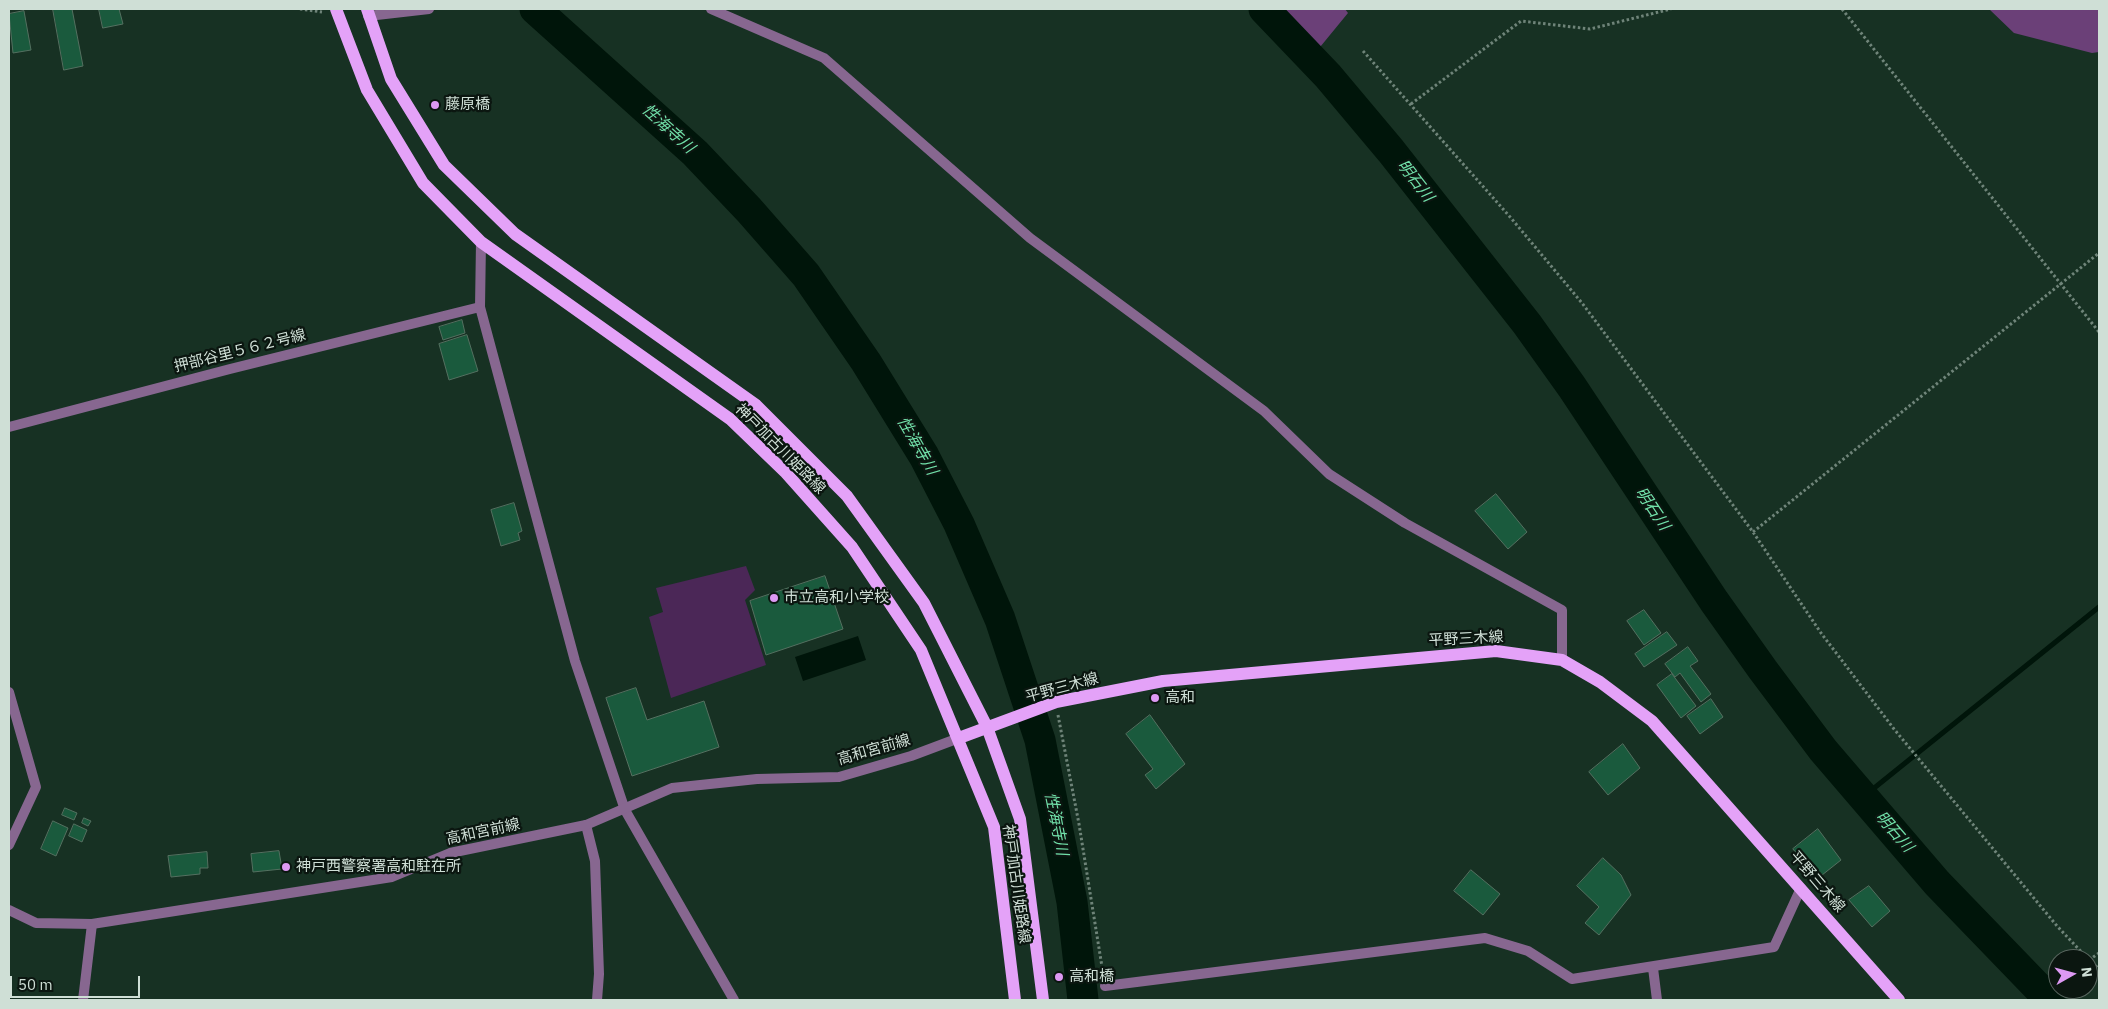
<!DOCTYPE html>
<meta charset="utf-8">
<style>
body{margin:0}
#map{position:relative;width:2108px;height:1009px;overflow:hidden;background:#173123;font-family:"IBM Plex Sans",sans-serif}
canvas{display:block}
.frame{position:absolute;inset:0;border:10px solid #cfdfd6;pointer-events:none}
.north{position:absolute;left:2048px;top:949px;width:50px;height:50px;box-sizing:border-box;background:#0b1610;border:1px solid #59665f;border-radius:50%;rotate:83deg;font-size:14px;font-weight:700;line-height:20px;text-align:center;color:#cfdfd6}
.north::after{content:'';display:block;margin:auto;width:18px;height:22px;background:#dd99f3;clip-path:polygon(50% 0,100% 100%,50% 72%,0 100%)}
.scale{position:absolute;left:10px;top:976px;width:130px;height:22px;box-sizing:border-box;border:2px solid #cfdfd6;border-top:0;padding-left:6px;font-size:15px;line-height:18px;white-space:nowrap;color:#cfdfd6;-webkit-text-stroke:4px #0b1610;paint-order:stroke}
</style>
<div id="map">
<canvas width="2108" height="1009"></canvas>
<div class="frame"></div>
<div class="north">N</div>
<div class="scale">50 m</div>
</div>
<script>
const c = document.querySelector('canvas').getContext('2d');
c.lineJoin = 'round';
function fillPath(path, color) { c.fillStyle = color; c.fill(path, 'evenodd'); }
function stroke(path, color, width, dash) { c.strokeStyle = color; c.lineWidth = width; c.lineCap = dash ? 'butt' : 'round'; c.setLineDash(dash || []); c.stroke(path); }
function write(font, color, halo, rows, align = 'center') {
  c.font = font + ' "IBM Plex Sans","Noto Sans JP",sans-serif'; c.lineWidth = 4.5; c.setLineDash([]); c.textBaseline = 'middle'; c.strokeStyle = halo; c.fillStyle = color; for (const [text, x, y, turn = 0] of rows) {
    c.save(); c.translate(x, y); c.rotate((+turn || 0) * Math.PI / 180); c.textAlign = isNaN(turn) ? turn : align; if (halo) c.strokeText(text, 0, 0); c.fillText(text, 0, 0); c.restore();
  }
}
fillPath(new Path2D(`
 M 746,566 L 755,590 L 745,600 L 766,665 L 671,698 L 649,617 L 663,612 L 656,588 Z`), '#4b2757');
fillPath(new Path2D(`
 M 1272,9 L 1345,9 L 1348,13 L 1316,52 Z
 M 1989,9 L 2099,9 L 2099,52 L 2092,53 L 2014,33 Z`), '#6b4078');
fillPath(new Path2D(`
 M 858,636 L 866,660 L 803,681 L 795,657 Z`), '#00150a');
stroke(new Path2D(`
 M 1863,797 L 2099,607`), '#00150a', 5);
stroke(new Path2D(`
 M 535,9 L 695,153 L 749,210 L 806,275 L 866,362 L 924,456 L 959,524 L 1000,619 L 1040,740 L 1072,902 L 1083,1000
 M 1264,9 L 1328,76 L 1391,151 L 1527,324 L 1572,387 L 1714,601 L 1763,670 L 1823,750 L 1937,883 L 2050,1000`), '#00150a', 31);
const building = new Path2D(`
 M 53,9 L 72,9 L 83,66 L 64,70 Z
 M 99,9 L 119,9 L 123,24 L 103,28 Z
 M 24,11 L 31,50 L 13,53 L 9,14 Z
 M 462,320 L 465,333 L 443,340 L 439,327 Z
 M 467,335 L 478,371 L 449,380 L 439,344 Z
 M 1496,494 L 1527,532 L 1508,549 L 1475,511 Z
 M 514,503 L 522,531 L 518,533 L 520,540 L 501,546 L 491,510 Z
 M 825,576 L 843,629 L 766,655 L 750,601 Z
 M 1644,610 L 1661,633 L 1644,645 L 1627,621 Z
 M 1667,632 L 1677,645 L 1644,667 L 1635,654 Z
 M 1688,647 L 1698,661 L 1690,666 L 1711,694 L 1701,702 L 1680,673 L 1675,677 L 1665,664 Z
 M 1672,674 L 1696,706 L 1681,718 L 1657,685 Z
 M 636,688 L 647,720 L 704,701 L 719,747 L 632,776 L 606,698 Z
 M 1711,699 L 1723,717 L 1700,734 L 1687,716 Z
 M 1150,715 L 1185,764 L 1156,789 L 1145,775 L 1153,769 L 1126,734 Z
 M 1623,744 L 1640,768 L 1608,795 L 1589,772 Z
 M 65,808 L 77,813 L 74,820 L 62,815 Z
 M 84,818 L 91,821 L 88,826 L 82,823 Z
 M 53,821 L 68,828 L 56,856 L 41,849 Z
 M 74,824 L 87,830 L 82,842 L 69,836 Z
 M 1818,829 L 1841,860 L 1817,879 L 1793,849 Z
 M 279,851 L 282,869 L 253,872 L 251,854 Z
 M 207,852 L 208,868 L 200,868 L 200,874 L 171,877 L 168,856 Z
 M 1603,858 L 1621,875 L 1631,895 L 1599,935 L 1585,923 L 1599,907 L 1577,886 Z
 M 1471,870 L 1500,894 L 1483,915 L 1454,891 Z
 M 1869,886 L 1890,911 L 1872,927 L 1849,900 Z`);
fillPath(building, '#1a5a3d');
stroke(building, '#547060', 1);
stroke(new Path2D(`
 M 300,9 L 322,12
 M 1842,9 L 2099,332
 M 1363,51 L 1511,218 L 1582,303 L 1753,532 L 1821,633 L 1894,729 L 2057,926 L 2088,959
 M 1411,104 L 1521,21 L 1590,29 L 1671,9
 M 1753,532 L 2099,253
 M 1058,715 L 1079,824 L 1103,973
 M 2088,959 L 2099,969
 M 2089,960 L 2099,953`), '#6f8479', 3, [2.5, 2.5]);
stroke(new Path2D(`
 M 711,9 L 824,58 L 1030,238 L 1264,411 L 1329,474 L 1405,523 L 1562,610 L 1562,660
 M 368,16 L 429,9
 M 481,242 L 480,307 L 575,661 L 625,810 L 734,1000
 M 9,427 L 230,369 L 480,307
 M 9,692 L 36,787 L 9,845
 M 586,825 L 595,861 L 599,974 L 597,1000
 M 1653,968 L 1657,1000
 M 1105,986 L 1485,938 L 1528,951 L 1572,979 L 1774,947 L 1801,888
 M 83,1000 L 92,924`), '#876790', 10);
stroke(new Path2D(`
 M 9,910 L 36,923 L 92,924 L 392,877 L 450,853 L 586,825 L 672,788 L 757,779 L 839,777 L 911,756 L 959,738`), '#876790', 10);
stroke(new Path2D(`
 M 336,9 L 367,90 L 423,183 L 481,242 L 730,419 L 786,473 L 852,547 L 921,650 L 994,827 L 1015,1000
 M 367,9 L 391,79 L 444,165 L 515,234 L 756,405 L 847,496 L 924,603 L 987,727 L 1020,819 L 1043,1000
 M 959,738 L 1056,702 L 1163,681 L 1496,651 L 1562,660 L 1600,682 L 1652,721 L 1899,1000`), '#e4a2f8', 12);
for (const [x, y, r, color] of [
 [435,105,5,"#dd99f3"],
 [774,598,5,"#dd99f3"],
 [1155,698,5,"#dd99f3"],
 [286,867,5,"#dd99f3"],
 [1059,977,5,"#dd99f3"]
]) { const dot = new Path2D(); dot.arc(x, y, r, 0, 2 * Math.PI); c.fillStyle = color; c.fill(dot); stroke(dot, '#0b1610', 2); }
write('15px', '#cfdfd6', '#0b1610', [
 ["藤原橋",445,105],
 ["市立高和小学校",784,598],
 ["高和",1165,698],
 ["神戸西警察署高和駐在所",296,867],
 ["高和橋",1069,977]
], 'left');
write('15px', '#cfdfd6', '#0b1610', [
 ["押部谷里５６２号線",240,351,-14],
 ["神戸加古川姫路線",780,449,45],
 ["平野三木線",1466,639,-3],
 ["平野三木線",1062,688,-15],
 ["高和宮前線",874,750,-16],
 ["高和宮前線",483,832,-12],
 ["平野三木線",1817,882,49],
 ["神戸加古川姫路線",1016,884,82]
]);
write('italic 16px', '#71e0a9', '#0b1610', [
 ["性海寺川",668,129,42],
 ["明石川",1415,181,52],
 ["性海寺川",917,446,60],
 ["明石川",1652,509,56],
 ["性海寺川",1056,824,79],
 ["明石川",1894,832,49]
]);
</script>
